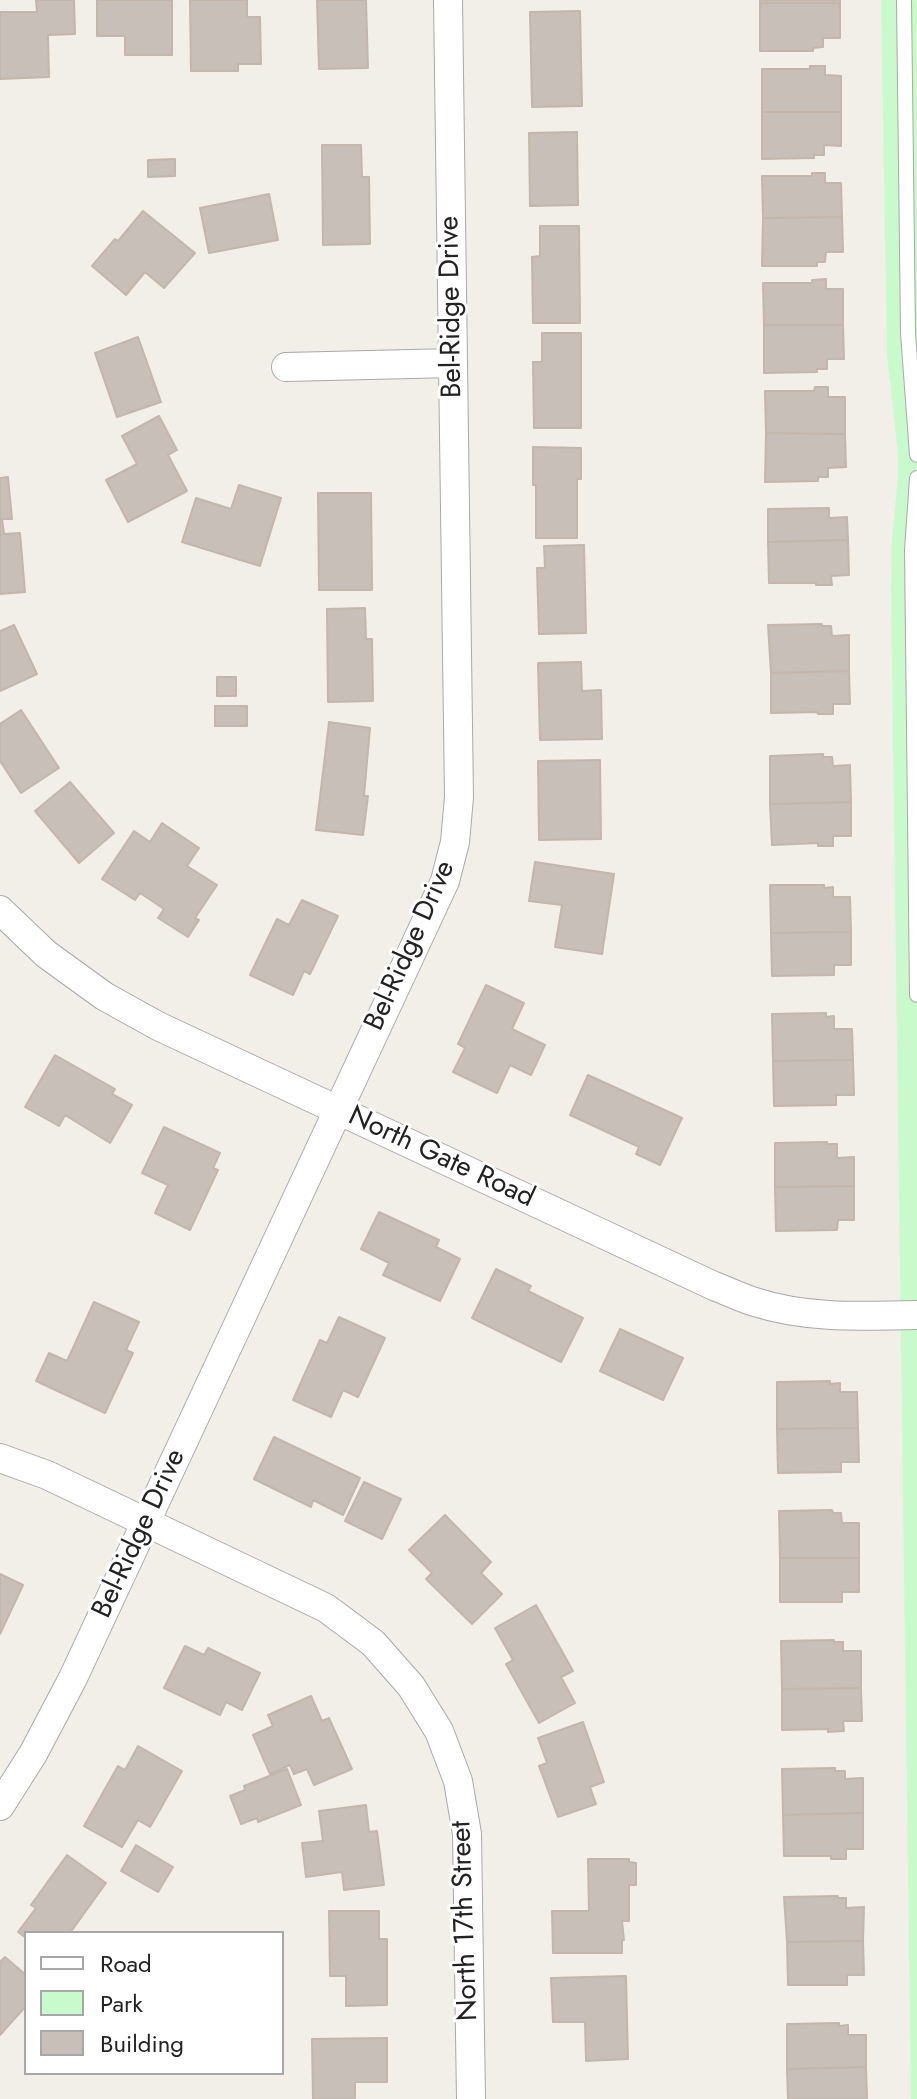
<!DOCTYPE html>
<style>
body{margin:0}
#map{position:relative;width:917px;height:2099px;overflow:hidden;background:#f2efe9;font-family:Jost,sans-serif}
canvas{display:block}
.legend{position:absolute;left:24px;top:1931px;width:260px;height:144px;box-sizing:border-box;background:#fff;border:2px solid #a7a7a7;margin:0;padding:10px 14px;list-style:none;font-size:24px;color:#222}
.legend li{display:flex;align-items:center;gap:16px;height:40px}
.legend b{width:40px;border:2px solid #a7a7a7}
</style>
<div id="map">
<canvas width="917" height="2099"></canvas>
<ul class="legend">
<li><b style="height:10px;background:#fff"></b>Road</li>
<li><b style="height:22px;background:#c8facc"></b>Park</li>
<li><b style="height:22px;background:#c7bfb8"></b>Building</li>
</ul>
</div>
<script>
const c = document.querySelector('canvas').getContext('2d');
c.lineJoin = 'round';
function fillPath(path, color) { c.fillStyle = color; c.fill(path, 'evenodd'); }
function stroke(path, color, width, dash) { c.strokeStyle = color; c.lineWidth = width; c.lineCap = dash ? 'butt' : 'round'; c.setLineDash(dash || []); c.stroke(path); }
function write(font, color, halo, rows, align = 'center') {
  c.font = font + ' Jost,sans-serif'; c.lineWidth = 6; c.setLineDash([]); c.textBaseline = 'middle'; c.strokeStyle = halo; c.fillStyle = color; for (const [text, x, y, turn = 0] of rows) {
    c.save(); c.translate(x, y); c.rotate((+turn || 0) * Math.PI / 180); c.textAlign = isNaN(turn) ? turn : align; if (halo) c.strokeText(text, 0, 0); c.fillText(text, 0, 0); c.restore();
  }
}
fillPath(new Path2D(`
 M 881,0 L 917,0 L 917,2099 L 911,2099 L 891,589 L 892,539 L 898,477 L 898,453 L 887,354 Z`), '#c8facc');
const building = new Path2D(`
 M 36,0 L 74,0 L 75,34 L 48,35 L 49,77 L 0,79 L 0,12 L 37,12 Z
 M 97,0 L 172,0 L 172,55 L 125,55 L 125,36 L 97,36 Z
 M 190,0 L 247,0 L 247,17 L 260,17 L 261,64 L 238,64 L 238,71 L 191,71 Z
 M 317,0 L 366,0 L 368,68 L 319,69 Z
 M 760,0 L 840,0 L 840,3 L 760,3 Z
 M 760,3 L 840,3 L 840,38 L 823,38 L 823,47 L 813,48 L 813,51 L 760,51 Z
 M 580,11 L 582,106 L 532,107 L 530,12 Z
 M 810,66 L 825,66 L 825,75 L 841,76 L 841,112 L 762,112 L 762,69 L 810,69 Z
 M 762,112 L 841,112 L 841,146 L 824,145 L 824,155 L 814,155 L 814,158 L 762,159 Z
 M 577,132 L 578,205 L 530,206 L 529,133 Z
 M 322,145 L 361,145 L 362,177 L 369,177 L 370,244 L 323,245 Z
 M 175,159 L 175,176 L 148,177 L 148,160 Z
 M 812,173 L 825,173 L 825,183 L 841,183 L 842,217 L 763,218 L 762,176 L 812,176 Z
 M 269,194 L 278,240 L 209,253 L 200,208 Z
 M 143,211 L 195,253 L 164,288 L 145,272 L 126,295 L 92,266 L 115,239 L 118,241 Z
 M 842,217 L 843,252 L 826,252 L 825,262 L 817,262 L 817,266 L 762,266 L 763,218 Z
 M 540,226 L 579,226 L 580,323 L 533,323 L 532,257 L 540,256 Z
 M 826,279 L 826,289 L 843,289 L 843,325 L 764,325 L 763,283 L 812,283 L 812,280 Z
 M 764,325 L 843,325 L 844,359 L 827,359 L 827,369 L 817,369 L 817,372 L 764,373 Z
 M 542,333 L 581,333 L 581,428 L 534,428 L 533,362 L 542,362 Z
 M 138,337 L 161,402 L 117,417 L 95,353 Z
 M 815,387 L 828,387 L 828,397 L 845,397 L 845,434 L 766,433 L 765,391 L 814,391 Z
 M 159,416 L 177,450 L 168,455 L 187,491 L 128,522 L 106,480 L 137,464 L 122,436 Z
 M 766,433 L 845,434 L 846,467 L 828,468 L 828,477 L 818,477 L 818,481 L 765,482 Z
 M 533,447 L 581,448 L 581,479 L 577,479 L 577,538 L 536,538 L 536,485 L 533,485 Z
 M 8,477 L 12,519 L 2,519 L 4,534 L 20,533 L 25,592 L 0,594 L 0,478 Z
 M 239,485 L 281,498 L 260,566 L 182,542 L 196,498 L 231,509 Z
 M 318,493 L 371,493 L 372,590 L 319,590 Z
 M 829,508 L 829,518 L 847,517 L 848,540 L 768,542 L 768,509 Z
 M 848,540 L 849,575 L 831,576 L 832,585 L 816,585 L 816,583 L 769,583 L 768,542 Z
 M 584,545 L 586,633 L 539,634 L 537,568 L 545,568 L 544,546 Z
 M 365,608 L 366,639 L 372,639 L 373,701 L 328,702 L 327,609 Z
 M 822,624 L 822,626 L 831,626 L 832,636 L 849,635 L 849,671 L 771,673 L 768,625 Z
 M 14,625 L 37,674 L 0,691 L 0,631 Z
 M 581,662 L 582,691 L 601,690 L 602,739 L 540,740 L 538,663 Z
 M 849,671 L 850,704 L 833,704 L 833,714 L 818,714 L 817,712 L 771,713 L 771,673 Z
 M 217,677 L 236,677 L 236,696 L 217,696 Z
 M 215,706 L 247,706 L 247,726 L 215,726 Z
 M 21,710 L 59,768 L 21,793 L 0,761 L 0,724 Z
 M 329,722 L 370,728 L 364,796 L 368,796 L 363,835 L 316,830 Z
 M 823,754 L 823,757 L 832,757 L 833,766 L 850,765 L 851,802 L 770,804 L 770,756 Z
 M 600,760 L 601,839 L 539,840 L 538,761 Z
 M 70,782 L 114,833 L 79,863 L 35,811 Z
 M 851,802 L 851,836 L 833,836 L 833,846 L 818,846 L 818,843 L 772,845 L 770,804 Z
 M 162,823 L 199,848 L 187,866 L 217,885 L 195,918 L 199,920 L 188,937 L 158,918 L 164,909 L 140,893 L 135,900 L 102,879 L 134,831 L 150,842 Z
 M 535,862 L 614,874 L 602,954 L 555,947 L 562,905 L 529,901 Z
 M 770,885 L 824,885 L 824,888 L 833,887 L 833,897 L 850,897 L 851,932 L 771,933 Z
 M 302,900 L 338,916 L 310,974 L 304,971 L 293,995 L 250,975 L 277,919 L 289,925 Z
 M 851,932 L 851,965 L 834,965 L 834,975 L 772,976 L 771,933 Z
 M 486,985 L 524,1003 L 512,1029 L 545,1045 L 531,1075 L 510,1065 L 497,1093 L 453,1072 L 465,1048 L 458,1044 Z
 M 826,1013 L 826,1017 L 834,1016 L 834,1029 L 852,1029 L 853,1060 L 773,1061 L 772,1014 Z
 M 55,1055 L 115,1089 L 112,1094 L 132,1105 L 110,1143 L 65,1115 L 59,1126 L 25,1107 Z
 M 853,1060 L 854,1095 L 836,1095 L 836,1105 L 774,1106 L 773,1061 Z
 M 588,1075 L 682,1118 L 660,1165 L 636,1154 L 639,1147 L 570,1115 Z
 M 164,1127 L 220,1153 L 213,1168 L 218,1170 L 190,1230 L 155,1213 L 168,1185 L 142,1173 Z
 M 827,1142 L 827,1144 L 837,1144 L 837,1158 L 854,1157 L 854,1186 L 775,1187 L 775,1143 Z
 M 854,1186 L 854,1220 L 838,1220 L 837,1230 L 776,1231 L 775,1187 Z
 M 379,1212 L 439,1240 L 436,1247 L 460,1259 L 440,1301 L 383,1275 L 389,1263 L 361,1249 Z
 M 496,1269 L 531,1286 L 528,1291 L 583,1318 L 561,1362 L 472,1318 Z
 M 94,1302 L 139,1322 L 126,1350 L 133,1353 L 105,1413 L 36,1381 L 49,1353 L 67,1361 Z
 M 339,1317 L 385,1338 L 358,1397 L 343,1390 L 331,1417 L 293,1400 L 320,1340 L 327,1343 Z
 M 620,1329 L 683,1358 L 663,1400 L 600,1371 Z
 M 830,1381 L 830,1384 L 840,1383 L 840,1392 L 857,1392 L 858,1428 L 777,1429 L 777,1382 Z
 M 858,1428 L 859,1462 L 841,1462 L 841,1472 L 778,1473 L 777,1429 Z
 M 274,1437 L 360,1478 L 343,1515 L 313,1500 L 311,1507 L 254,1479 Z
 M 364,1482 L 401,1499 L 382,1539 L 345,1521 Z
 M 832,1510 L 833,1513 L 841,1513 L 842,1523 L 859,1523 L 859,1558 L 780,1558 L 779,1511 Z
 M 445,1515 L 491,1562 L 481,1573 L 502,1594 L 472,1624 L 426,1579 L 432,1573 L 409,1550 Z
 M 780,1558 L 859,1558 L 859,1592 L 842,1592 L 842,1602 L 780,1602 Z
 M 0,1574 L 23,1585 L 0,1634 Z
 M 536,1605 L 573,1671 L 561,1677 L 575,1703 L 539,1723 L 506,1664 L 513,1660 L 495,1628 Z
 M 834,1640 L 834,1642 L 843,1642 L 843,1651 L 861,1651 L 861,1688 L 782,1689 L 781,1641 Z
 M 185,1646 L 204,1655 L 208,1648 L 260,1673 L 242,1710 L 226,1702 L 220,1715 L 164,1688 Z
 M 861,1688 L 862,1721 L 843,1721 L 844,1731 L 828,1732 L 828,1729 L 782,1730 L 782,1689 Z
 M 311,1696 L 322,1721 L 329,1718 L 352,1769 L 314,1785 L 307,1769 L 294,1774 L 290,1765 L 270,1774 L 253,1735 L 273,1726 L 268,1715 Z
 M 583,1722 L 604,1782 L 590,1787 L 596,1804 L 558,1817 L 539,1766 L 547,1763 L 538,1738 Z
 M 138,1746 L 182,1771 L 150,1827 L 138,1820 L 122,1847 L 84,1826 L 118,1766 L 125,1770 Z
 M 835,1768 L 835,1771 L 845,1771 L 845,1779 L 863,1778 L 863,1813 L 783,1815 L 782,1769 Z
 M 287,1769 L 301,1805 L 258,1822 L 257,1818 L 241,1824 L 230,1796 L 245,1790 L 244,1786 Z
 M 366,1805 L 369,1832 L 377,1831 L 384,1885 L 344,1890 L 342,1872 L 306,1877 L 302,1843 L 323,1841 L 319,1811 Z
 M 863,1813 L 863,1849 L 846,1849 L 846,1859 L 831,1859 L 831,1856 L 784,1856 L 783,1815 Z
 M 136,1845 L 173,1867 L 158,1892 L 121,1871 Z
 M 67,1855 L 106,1883 L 70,1933 L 26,1933 L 26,1938 L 18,1932 L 36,1908 L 31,1905 Z
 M 588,1859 L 629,1859 L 629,1862 L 636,1863 L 636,1885 L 629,1885 L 629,1921 L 622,1921 L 624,1940 L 622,1940 L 622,1953 L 553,1953 L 552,1911 L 589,1911 Z
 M 838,1896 L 838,1898 L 846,1898 L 846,1908 L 864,1907 L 863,1941 L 787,1942 L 784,1897 Z
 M 329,1911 L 379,1911 L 379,1939 L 387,1939 L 387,2005 L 346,2006 L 346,1976 L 330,1976 Z
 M 863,1941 L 864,1975 L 847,1975 L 847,1985 L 788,1985 L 787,1942 Z
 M 5,1957 L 26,1975 L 26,2006 L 0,2035 L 0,1962 Z
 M 626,1976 L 628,2059 L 586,2061 L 585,2022 L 553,2022 L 551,1978 Z
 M 839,2023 L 839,2026 L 848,2025 L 848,2035 L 866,2035 L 866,2067 L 787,2069 L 787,2024 Z
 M 387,2038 L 387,2082 L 355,2082 L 355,2099 L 313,2099 L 312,2039 Z
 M 866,2067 L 867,2099 L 788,2099 L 787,2069 Z`);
fillPath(building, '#c7bfb8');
stroke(building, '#c4b6ab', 2);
const lane = new Path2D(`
 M 904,0 L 908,333 L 917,455
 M 917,478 L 912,550 L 917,995`);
const street = new Path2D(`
 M 286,367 L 453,363
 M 0,910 L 46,954 L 104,996 L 158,1026 L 714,1286 C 728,1291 741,1298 755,1302 C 807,1319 863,1316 917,1315
 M 0,1458 L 47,1475 L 326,1608 L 373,1643 L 411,1686 L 439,1731 L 458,1781 L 467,1834 L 471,2099
 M 0,1806 L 33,1754 L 73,1678 L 445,881 L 455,842 L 459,797 L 448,0`);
stroke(lane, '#a9a9a9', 16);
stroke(street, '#a9a9a9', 30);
stroke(lane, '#fff', 14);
stroke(street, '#fff', 28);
write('28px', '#222', '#fff', [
 ["Bel-Ridge Drive",452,307,-91],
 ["Bel-Ridge Drive",411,946,-66],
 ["North Gate Road",441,1158,25],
 ["Bel-Ridge Drive",140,1534,-65],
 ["North 17th Street",466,1921,-92]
]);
</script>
